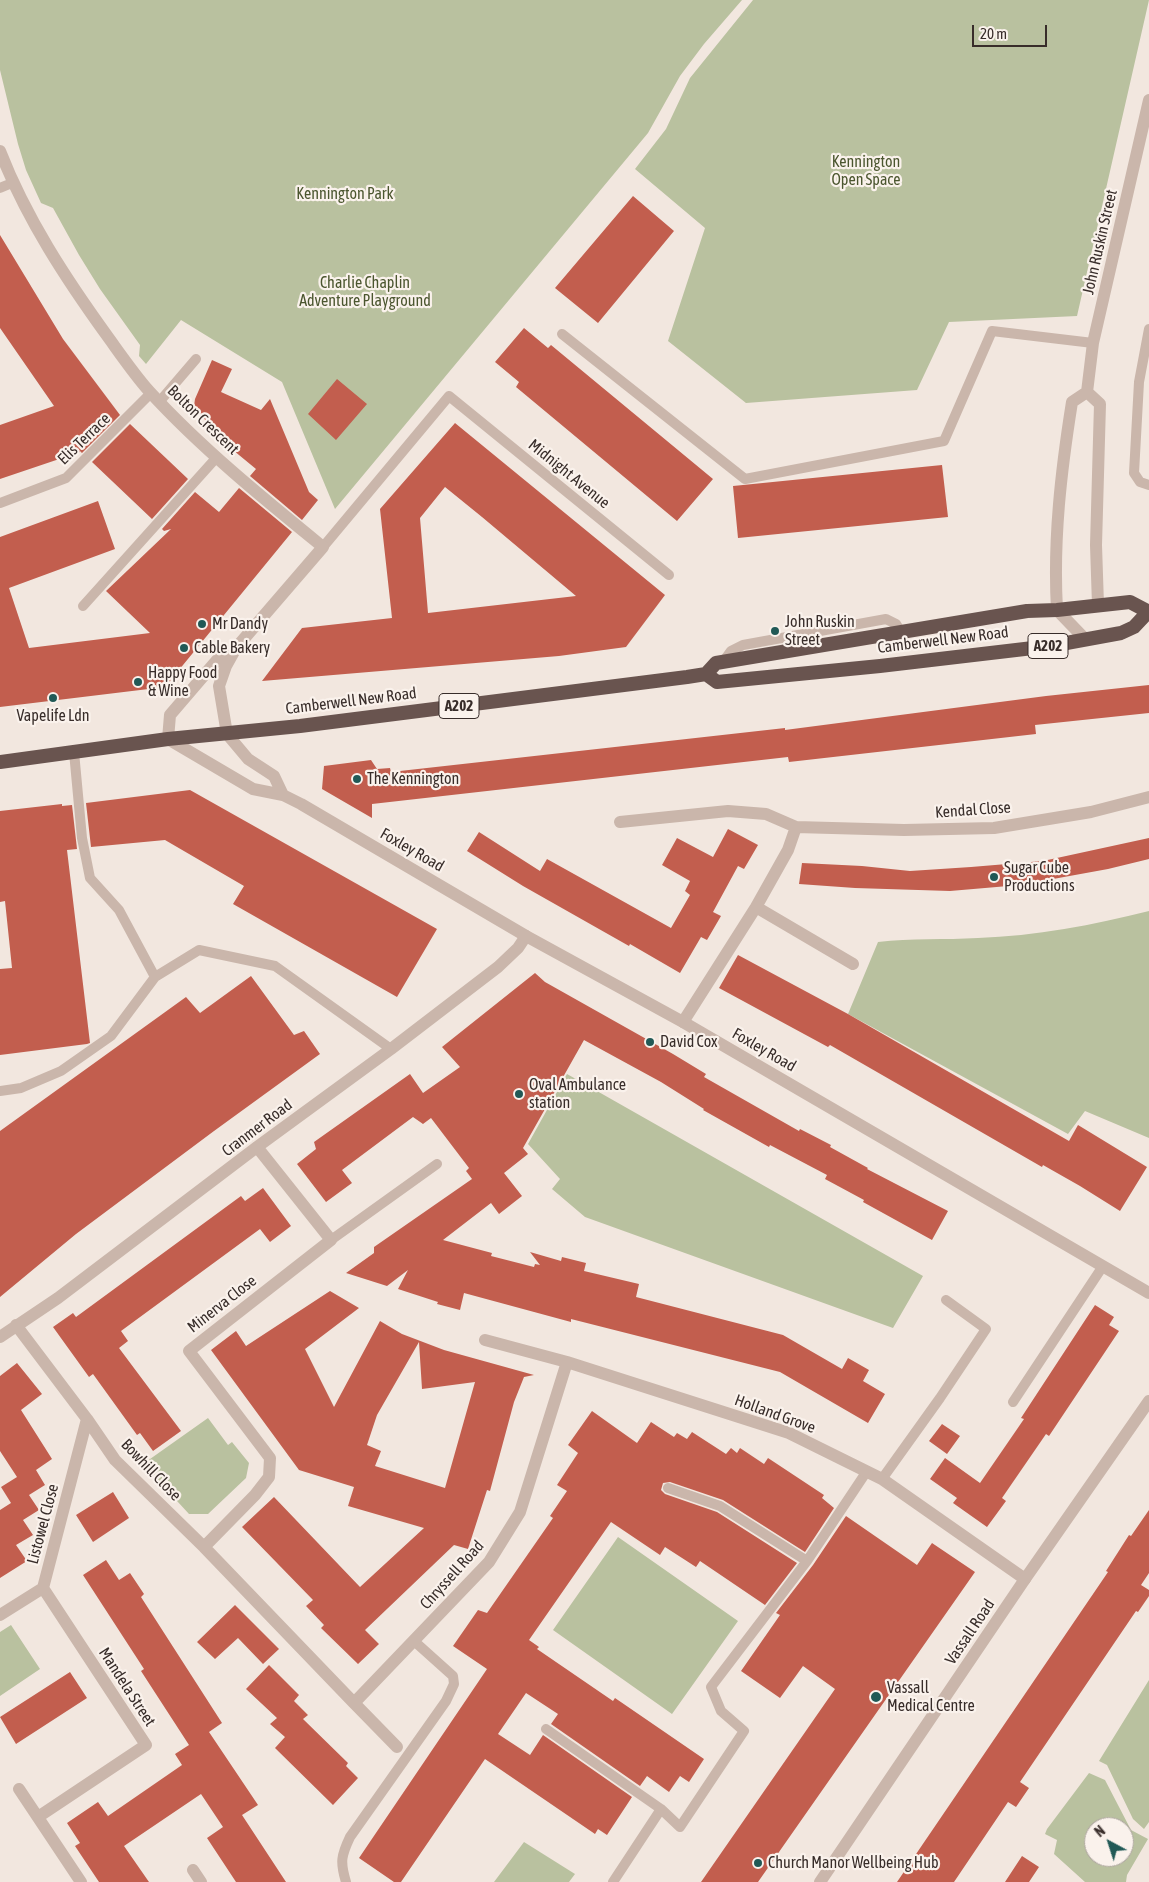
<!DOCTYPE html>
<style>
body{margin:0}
#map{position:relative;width:1149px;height:1882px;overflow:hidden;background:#f2e7df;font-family:"Asap Condensed",sans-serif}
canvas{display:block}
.north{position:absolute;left:1084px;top:1817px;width:50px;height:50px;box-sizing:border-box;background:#faf2ec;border:1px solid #aca39e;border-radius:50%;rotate:320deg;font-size:14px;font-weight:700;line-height:20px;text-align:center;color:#382d2a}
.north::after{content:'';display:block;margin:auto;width:18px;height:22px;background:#215956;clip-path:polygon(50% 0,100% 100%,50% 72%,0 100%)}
.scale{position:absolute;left:972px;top:25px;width:75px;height:22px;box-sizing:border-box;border:2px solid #382d2a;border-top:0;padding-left:6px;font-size:15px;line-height:18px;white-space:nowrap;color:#382d2a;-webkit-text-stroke:4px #faf2ec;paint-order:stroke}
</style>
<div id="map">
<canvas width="1149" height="1882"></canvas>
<div class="north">N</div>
<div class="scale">20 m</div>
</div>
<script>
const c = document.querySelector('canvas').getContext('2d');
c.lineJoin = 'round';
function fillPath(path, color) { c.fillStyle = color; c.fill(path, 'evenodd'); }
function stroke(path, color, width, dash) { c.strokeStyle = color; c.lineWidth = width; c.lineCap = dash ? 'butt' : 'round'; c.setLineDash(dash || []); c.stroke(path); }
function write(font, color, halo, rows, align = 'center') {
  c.font = font + ' "Asap Condensed",sans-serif'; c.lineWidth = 4.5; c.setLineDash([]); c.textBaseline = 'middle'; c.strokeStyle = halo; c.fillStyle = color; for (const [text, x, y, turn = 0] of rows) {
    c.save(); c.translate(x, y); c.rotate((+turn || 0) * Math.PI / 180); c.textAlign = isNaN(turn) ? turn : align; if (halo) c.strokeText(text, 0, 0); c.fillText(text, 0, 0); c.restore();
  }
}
fillPath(new Path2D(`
 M 0,0 L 742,0 L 704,44 L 680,76 L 648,133 L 335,509 L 282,382 L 181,320 L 146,364 L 139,356 L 140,345 L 100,289 L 79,255 L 53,208 L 41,203 L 26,170 L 18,144 L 0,70 Z
 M 753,0 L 1149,0 L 1077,316 L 949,322 L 917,390 L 746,403 L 668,341 L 705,228 L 635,169 L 666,129 L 690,78 Z
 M 1149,911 L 1149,1138 L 1085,1111 L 1068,1134 L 848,1014 L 878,942 C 911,938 945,940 978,938 C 1035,936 1094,925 1149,911 Z
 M 567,1074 L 923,1276 L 893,1328 L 585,1217 L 552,1189 L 560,1179 L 528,1144 Z
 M 208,1418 L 228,1445 L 232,1442 L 249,1463 L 246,1478 L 208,1514 L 189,1514 L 143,1464 Z
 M 618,1537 L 738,1621 L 672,1714 L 553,1630 Z
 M 11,1625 L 40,1669 L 0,1696 L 0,1632 Z
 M 1149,1680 L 1149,1822 L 1144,1829 L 1133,1819 L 1107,1765 L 1099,1761 Z
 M 1089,1773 L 1105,1780 L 1131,1830 L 1148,1839 L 1127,1875 L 1126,1882 L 1085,1882 L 1054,1854 L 1057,1840 L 1045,1834 L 1047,1829 ZM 1094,1827 L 1124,1827 L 1124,1857 L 1094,1857 Z
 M 524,1842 L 575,1874 L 569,1882 L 494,1882 Z`), '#b9c19f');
fillPath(new Path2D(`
 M 633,196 L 674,231 L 598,323 L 555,288 Z
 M 0,235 L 63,339 L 120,415 L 82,453 L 79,450 L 80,452 L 0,479 L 0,425 L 54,406 L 0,328 Z
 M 524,328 L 548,348 L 551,345 L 713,479 L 677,521 L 516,387 L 519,382 L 495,362 Z
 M 212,360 L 232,369 L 221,392 L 261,410 L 270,399 L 309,492 L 318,500 L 302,520 L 250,476 L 256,469 L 222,441 L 194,406 L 195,399 Z
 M 337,379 L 367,404 L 336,440 L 308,414 Z
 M 455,423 L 665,595 L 626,647 L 559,656 L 262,681 L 302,628 L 392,618 L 380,509 ZM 445,487 L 482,517 L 576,596 L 428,613 L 420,518 Z
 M 130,424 L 188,479 L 152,519 L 92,462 Z
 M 942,465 L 948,517 L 738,538 L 733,486 Z
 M 239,488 L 292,532 L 165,687 L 0,707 L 0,537 L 98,501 L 115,549 L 9,588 L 29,648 L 150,633 L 106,591 L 171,529 L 164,531 L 162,529 L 195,492 L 219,512 Z
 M 1149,685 L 1149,713 L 1035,725 L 1036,734 L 789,762 L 788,757 L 372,804 L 372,818 L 322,789 L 324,766 L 371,760 L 377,769 L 390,768 L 391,772 L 785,728 L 785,730 L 1046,696 Z
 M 190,790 L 437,929 L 397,997 L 233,904 L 244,886 L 165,840 L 91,847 L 86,803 Z
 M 62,804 L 62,806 L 72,805 L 77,849 L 67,850 L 90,1043 L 87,1044 L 0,1055 L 0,969 L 12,968 L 5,901 L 0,902 L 0,811 Z
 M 728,829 L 758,845 L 744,869 L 738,866 L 713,912 L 721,916 L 707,940 L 701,937 L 680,973 L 630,944 L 629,946 L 523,886 L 467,851 L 479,832 L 540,871 L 547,859 L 671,928 L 690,895 L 685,891 L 690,881 L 662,865 L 677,838 L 713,857 Z
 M 1149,838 L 1149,859 L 1108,869 L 1020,885 L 950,891 L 855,888 L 799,884 L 802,863 L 862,866 L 910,871 L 971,867 L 1043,861 Z
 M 738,955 L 848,1014 L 1069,1141 L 1078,1125 L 1147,1167 L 1120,1211 L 1080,1186 L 1043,1165 L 1042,1167 L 830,1045 L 828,1047 L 719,988 Z
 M 535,973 L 545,982 L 673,1054 L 706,1074 L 704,1077 L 799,1131 L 800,1129 L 831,1145 L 830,1147 L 868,1168 L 867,1169 L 948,1211 L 932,1240 L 863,1202 L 864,1200 L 825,1179 L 827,1175 L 770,1145 L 769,1147 L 703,1110 L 704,1109 L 661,1082 L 584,1040 L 523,1148 L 528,1154 L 504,1173 L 522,1196 L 499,1214 L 491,1203 L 443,1240 L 492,1253 L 491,1256 L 534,1267 L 535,1264 L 540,1265 L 530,1252 L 561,1261 L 562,1257 L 586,1263 L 584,1271 L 639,1284 L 636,1297 L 783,1335 L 842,1369 L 848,1358 L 869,1370 L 863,1381 L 885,1394 L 868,1423 L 780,1372 L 571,1319 L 571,1322 L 464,1293 L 460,1310 L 437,1304 L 438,1302 L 398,1289 L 408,1270 L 387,1286 L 346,1273 L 374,1253 L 374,1247 L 472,1179 L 466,1171 L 469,1168 L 431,1118 L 423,1124 L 413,1117 L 342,1170 L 352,1183 L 326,1202 L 297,1164 L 316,1149 L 314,1142 L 410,1074 L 423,1093 L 460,1067 L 442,1047 Z
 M 251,976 L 294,1035 L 304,1031 L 320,1054 L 214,1131 L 76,1234 L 0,1297 L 0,1131 L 186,997 L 200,1013 Z
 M 263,1188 L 291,1226 L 270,1242 L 260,1229 L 121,1331 L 128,1341 L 119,1348 L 181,1431 L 153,1451 L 140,1433 L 137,1435 L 93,1374 L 89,1377 L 53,1327 L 73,1313 L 76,1317 L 241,1196 L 245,1201 Z
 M 330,1291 L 359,1308 L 305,1349 L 334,1407 L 380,1321 L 402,1334 L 444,1350 L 534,1375 L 524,1377 L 514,1402 L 490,1491 L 487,1490 L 468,1549 L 454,1545 L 365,1630 L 379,1644 L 358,1664 L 321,1628 L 324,1625 L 306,1606 L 313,1600 L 242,1527 L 274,1497 L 360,1587 L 424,1528 L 348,1506 L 354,1487 L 299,1470 L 211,1350 L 236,1331 L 246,1346 ZM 419,1342 L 422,1389 L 475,1382 L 445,1488 L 375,1466 L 381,1451 L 367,1445 L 377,1415 Z
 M 1095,1305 L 1114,1317 L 1109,1325 L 1119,1331 L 1049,1436 L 1046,1434 L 1002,1498 L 1006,1501 L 987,1527 L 953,1503 L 957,1498 L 930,1479 L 945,1458 L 980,1483 L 1024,1419 L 1021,1418 Z
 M 17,1363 L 42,1394 L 21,1410 L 52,1459 L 36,1470 L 45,1485 L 29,1495 L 39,1510 L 23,1520 L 33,1535 L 16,1545 L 27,1561 L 0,1578 L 0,1510 L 11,1503 L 1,1487 L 17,1477 L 0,1451 L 0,1376 Z
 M 592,1411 L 637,1443 L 651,1422 L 674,1437 L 677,1433 L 687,1439 L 692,1432 L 726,1454 L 731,1448 L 737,1453 L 740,1448 L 764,1464 L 768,1458 L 824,1495 L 822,1498 L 834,1508 L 805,1552 L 723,1500 L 670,1482 L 663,1483 L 661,1490 L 665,1494 L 717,1512 L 797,1563 L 765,1605 L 700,1561 L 696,1567 L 665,1547 L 660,1555 L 611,1522 L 529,1640 L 539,1647 L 537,1649 L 613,1701 L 615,1698 L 704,1759 L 689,1782 L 680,1776 L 669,1792 L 647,1776 L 640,1786 L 551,1724 L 558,1714 L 526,1693 L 498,1734 L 530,1755 L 543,1735 L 632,1797 L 607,1835 L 598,1829 L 595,1834 L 485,1759 L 401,1882 L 394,1882 L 359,1858 L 487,1669 L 453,1646 L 478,1610 L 487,1613 L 553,1518 L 550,1516 L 567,1491 L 557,1485 L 578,1453 L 568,1445 Z
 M 942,1424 L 960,1436 L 947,1454 L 929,1441 Z
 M 113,1492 L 129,1518 L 93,1542 L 76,1515 Z
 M 1149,1510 L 1149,1573 L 1141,1585 L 1149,1590 L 1149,1596 L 1138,1612 L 1136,1611 L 1020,1782 L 1029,1788 L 1016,1807 L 1008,1802 L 954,1882 L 897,1882 L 1108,1572 L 1106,1571 L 1129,1535 L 1131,1536 Z
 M 846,1516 L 917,1565 L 932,1543 L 975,1572 L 758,1882 L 701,1882 L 835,1689 L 803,1666 L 780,1698 L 741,1671 L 780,1615 L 776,1613 L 813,1565 Z
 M 106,1560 L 119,1580 L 130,1573 L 144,1594 L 141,1597 L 222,1723 L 209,1732 L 258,1805 L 242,1815 L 286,1882 L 236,1882 L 207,1838 L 223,1827 L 201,1794 L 124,1846 L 149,1882 L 99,1882 L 75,1846 L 80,1843 L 67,1823 L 98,1802 L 108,1816 L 182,1765 L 175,1754 L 189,1745 L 141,1671 L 144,1669 L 83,1575 Z
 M 235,1605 L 279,1649 L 263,1664 L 238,1638 L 215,1659 L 197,1642 Z
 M 269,1665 L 299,1695 L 294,1701 L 308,1715 L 303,1719 L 348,1763 L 346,1766 L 358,1778 L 333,1805 L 275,1748 L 285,1737 L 270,1724 L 277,1718 L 246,1689 Z
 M 70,1672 L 87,1698 L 16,1744 L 0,1717 Z
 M 1022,1856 L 1039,1867 L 1029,1882 L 1005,1882 Z`), '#c25e4e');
stroke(new Path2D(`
 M 0,188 L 12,183
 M 1149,329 L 1139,382 L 1134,473 L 1140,482 L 1149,485
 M 562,334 L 745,479 L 944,441 L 992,331 L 1093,343
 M 160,401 L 196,359
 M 0,503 L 66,478 L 151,393
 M 323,547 L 449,396 L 669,575
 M 83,606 L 217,457
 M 723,662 L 731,651 L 743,645 L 886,619 L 896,624 L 901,632
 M 74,752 L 82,838 L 90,878 L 119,910 L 155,977 L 199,950 L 275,966 L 391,1049
 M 0,1091 L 21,1088 L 61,1071 L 111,1036 L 155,977
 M 331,1240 L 437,1164
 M 1013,1402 L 1103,1266
 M 882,1479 L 940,1398 L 986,1329 L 946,1300
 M 668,1488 L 720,1506 L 807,1561
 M 546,1729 L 661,1809
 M 346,1882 C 340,1862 341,1856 350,1837 L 446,1701 L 454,1684 L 453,1676 L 414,1641
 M 613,1882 L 661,1809 L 680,1827 L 744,1731 L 721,1711 L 711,1687 L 807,1561 L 867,1471`), '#cab6ab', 10);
stroke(new Path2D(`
 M 0,151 C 26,218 66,279 108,337 C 121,355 134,374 149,391 C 200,447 264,499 323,547 L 236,648 L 226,666 L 219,686 L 227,734
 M 168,739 L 170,715 L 218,659 L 234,649
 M 620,822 L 728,811 L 766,814 L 796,827 L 904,830 L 994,828 L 1091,812 L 1149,797
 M 756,907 L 853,964
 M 683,1022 L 756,907 L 788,850 L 796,827
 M 16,1325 L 87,1419 L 115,1460 L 204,1547 L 354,1703 L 489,1562 L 520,1512 L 567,1362
 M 0,1337 L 58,1298 L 257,1147 L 391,1049 L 498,967 L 518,948 L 526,936
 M 485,1340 L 567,1362 L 789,1433 L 882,1479 L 1025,1579
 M 204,1547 L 255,1495 L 269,1477 L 270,1458 L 189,1351 L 331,1240 L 257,1147
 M 0,1615 L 43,1588 L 87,1419
 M 354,1703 L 397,1747
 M 19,1789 L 81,1882
 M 38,1817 L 146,1745 L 43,1588
 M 193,1870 L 201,1882`), '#cab6ab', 12);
stroke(new Path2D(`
 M 1087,392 L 1100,404 L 1096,545 L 1098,605
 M 1085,639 L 1057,610 C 1053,540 1061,471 1072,402 L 1087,392 L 1093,343 L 1149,100
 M 227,734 L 248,759 L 274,776 L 283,795
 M 168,739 L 253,789 L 283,795 L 301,804 L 526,936 L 683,1022 L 1149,1293
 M 820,1882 L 1025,1579 L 1149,1401`), '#cab6ab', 12);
stroke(new Path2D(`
 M 706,674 L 717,682 L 880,666 L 1050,646 L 1121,633 L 1134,627 L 1148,612
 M 0,762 L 168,739 L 300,726 L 687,677 L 706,674 L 716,663 L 1027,611 L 1057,610 L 1130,602 L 1149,612`), '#69544f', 14);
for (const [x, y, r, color] of [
 [202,624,5,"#215956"],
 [775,631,5,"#215956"],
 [184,648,5,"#215956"],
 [138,682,5,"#215956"],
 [53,698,5,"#215956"],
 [357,779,5,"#215956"],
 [994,877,5,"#215956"],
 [650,1042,5,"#215956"],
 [519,1094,5,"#215956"],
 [876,1697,6,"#215956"],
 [758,1863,5,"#215956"]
]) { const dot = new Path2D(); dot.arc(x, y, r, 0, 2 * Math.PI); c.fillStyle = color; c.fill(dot); stroke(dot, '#faf2ec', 2); }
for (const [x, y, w] of [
 [1048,646,40],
 [459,706,40]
]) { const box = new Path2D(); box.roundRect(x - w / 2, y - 12.5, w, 25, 4); c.fillStyle = '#faf2ec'; c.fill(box); stroke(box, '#382d2a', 1); }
write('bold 15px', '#382d2a', null, [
 ["A202",1048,646],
 ["A202",459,706]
]);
write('16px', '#4b562f', '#faf2ec', [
 ["Kennington",866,162],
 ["Open Space",866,180],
 ["Kennington Park",345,194],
 ["Charlie Chaplin",365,283],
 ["Adventure Playground",365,301]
]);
write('16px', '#382d2a', '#faf2ec', [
 ["John Ruskin Street",1100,242,-77],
 ["Bolton Crescent",203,420,44],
 ["Elis Terrace",84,439,-44],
 ["Midnight Avenue",569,474,39],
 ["Camberwell New Road",943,640,-7],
 ["Camberwell New Road",351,701,-7],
 ["Kendal Close",973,810,-4],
 ["Foxley Road",412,850,30],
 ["Foxley Road",764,1050,30],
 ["Cranmer Road",257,1128,-37],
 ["Minerva Close",222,1304,-38],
 ["Holland Grove",775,1414,20],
 ["Bowhill Close",151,1470,46],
 ["Listowel Close",43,1524,-75],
 ["Chryssell Road",452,1575,-48],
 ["Vassall Road",970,1632,-56],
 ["Mandela Street",127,1687,57]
]);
write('16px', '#382d2a', '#faf2ec', [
 ["John Ruskin",785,622],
 ["Street",785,640],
 ["Mr Dandy",212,624],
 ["Cable Bakery",194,648],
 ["Happy Food",148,673],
 ["& Wine",148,691],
 ["Vapelife Ldn",53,716,"center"],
 ["The Kennington",367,779],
 ["Sugar Cube",1004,868],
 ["Productions",1004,886],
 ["David Cox",660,1042],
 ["Oval Ambulance",529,1085],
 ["station",529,1103],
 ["Vassall",887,1688],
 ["Medical Centre",887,1706],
 ["Church Manor Wellbeing Hub",768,1863]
], 'left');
</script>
